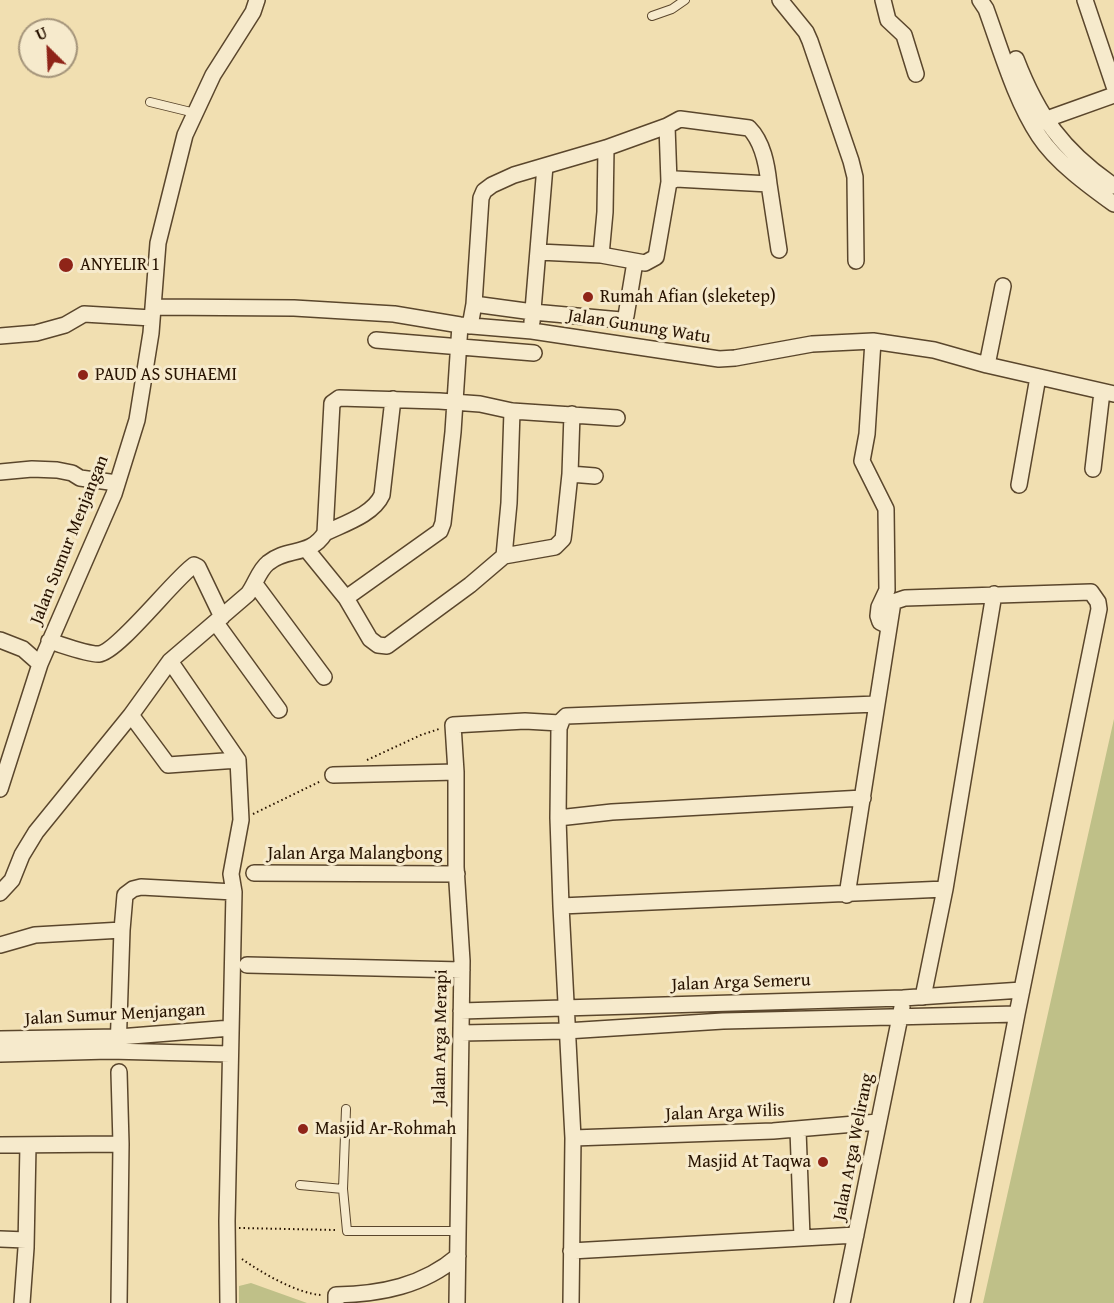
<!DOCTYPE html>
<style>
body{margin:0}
#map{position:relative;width:1114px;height:1303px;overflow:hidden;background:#f1dfb1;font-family:"Gentium Book Plus",serif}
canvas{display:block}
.north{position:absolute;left:18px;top:18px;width:60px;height:60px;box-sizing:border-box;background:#f6eacc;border:2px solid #a4947a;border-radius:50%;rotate:336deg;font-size:16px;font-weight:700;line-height:24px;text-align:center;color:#281300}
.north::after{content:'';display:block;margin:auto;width:21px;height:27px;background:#8f2418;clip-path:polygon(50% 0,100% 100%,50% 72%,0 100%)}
</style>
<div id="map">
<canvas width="1114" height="1303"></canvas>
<div class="north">U</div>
</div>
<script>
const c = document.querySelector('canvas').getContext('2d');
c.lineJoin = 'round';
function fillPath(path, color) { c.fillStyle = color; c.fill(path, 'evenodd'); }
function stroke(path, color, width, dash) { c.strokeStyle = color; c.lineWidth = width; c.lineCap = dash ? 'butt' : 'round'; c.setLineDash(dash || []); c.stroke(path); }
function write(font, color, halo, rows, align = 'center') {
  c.font = font + ' "Gentium Book Plus",serif'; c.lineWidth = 6; c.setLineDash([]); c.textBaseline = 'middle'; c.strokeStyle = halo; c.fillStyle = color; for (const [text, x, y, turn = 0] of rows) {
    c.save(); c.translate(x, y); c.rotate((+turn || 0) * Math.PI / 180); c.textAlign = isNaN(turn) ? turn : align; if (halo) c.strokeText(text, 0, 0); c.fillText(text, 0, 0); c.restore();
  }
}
fillPath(new Path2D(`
 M 1114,719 L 1114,1303 L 983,1303 Z
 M 251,1283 L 307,1303 L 239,1303 L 239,1286 Z`), '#bfc088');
const lane = new Path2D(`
 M 652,16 L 672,9 L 685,0
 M 150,102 L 195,113
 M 346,1109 L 343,1189 L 347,1231 L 459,1231
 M 300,1185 L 343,1189`);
const street = new Path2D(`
 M 780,0 L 806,32 L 810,41 L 851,161 L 855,177 L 856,261
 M 883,0 L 888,20 L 904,35 L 916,74
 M 980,0 L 986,9 C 1001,50 1015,100 1039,136 C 1056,162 1089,186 1114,204
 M 1085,0 L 1114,86
 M 1016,59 C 1038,116 1063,151 1114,186
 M 1044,120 L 1114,95
 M 769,184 L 779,250
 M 539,252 L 601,255 L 645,263 L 656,257 L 669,182 L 676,179 L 769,184 C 767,165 763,142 749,128 L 680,119 L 667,126
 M 601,255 L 605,212 L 606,148
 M 474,304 L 533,312 L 621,320 L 626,316 L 635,262
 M 153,307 L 294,308 L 394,314 L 460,325 L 532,331 L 719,359 L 735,358 L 812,344 L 873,341 L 934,350 L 987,365 L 1114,394
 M 532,322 L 545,166
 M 470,326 L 474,304 L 481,198 L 484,191 L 492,185 L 514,175 L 606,148 L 667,126 L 669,182
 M 0,336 L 36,333 L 65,325 L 84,314 L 152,318
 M 376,340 L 534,353
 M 873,341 L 867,434 L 862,461 L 886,509 L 887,590 L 879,607 L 878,616 L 880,622 L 888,626
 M 987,365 L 1003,286
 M 1093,469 L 1102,392
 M 0,472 L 32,469 L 57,470 L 72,473 L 80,478 L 117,483
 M 570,474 L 595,476
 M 1019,485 L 1038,377
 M 325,533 C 343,524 373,515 382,495 L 393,399
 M 307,550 L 346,598 L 370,639 L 378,645 L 387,646 L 470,585 L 504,556 L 555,547 L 563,539 L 564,531 L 570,474 L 572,414
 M 504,556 L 509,503 L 512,411
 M 255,584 L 324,677
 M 346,598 L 440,531 L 443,523 L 453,432 L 460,325
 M 216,623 L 279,710
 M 0,640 L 23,649 L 40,664
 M 49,641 C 60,644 89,655 99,654 C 118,652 174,579 194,565 L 198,567 L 222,617
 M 170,661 L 238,760 L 241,820 L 231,874 L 234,892 L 227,1221 L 228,1303
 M 238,760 L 168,765 L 131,715 L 170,661 L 248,594 C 255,585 259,570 268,563 C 287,547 310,557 325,533 L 332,403 L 339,398 L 439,401 L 480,404 L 512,411 L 617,418
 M 456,772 L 456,867 L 462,961 L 457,1303
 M 333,775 L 456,772 L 453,725 L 525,721 L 560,723
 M 0,789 L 40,664 L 114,494 L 137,420 L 151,333 L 158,243 L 185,135 L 213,75 L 253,12 L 257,0
 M 558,818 L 612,812 L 863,798
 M 254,873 L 457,874
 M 0,893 L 12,880 L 22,855 L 36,832 L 131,715
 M 847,895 L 893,602 L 905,598 L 1091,592 L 1098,602 L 1099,609 L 1017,1014 L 962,1303
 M 561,906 L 945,889
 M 0,945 L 35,935 L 122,930
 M 247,965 L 462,970
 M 923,997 L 945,889 L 994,594
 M 461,1011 L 903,998 L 1022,990
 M 461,1033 L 566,1031 L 723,1021 L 1017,1014
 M 0,1039 L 119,1037 L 231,1028
 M 118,1051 L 122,930 L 125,895 L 133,889 L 141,887 L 234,892
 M 0,1054 L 109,1051 L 230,1054
 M 119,1072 L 121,1144 L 119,1303
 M 798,1130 L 802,1237
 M 573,1138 L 773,1131 L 878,1122
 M 0,1145 L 121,1144
 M 0,1239 L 26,1240
 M 571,1251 L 856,1235
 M 22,1303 L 26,1248 L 28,1145
 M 336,1303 L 336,1295 C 381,1294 423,1286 458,1256
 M 571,1303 L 573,1138 L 561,906 L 558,818 L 559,728 L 562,720 L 566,716 L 877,704
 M 842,1303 L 902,1007`);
stroke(lane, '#5a462c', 10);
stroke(street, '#5a462c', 18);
stroke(new Path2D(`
 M 367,760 L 421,735 L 439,729
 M 253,814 L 321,781
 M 239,1228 L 336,1230
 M 242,1259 C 262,1273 296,1293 321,1295`), '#281300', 2, [1.5, 3]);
stroke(lane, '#f6eacc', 8);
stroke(street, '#f6eacc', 15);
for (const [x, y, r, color] of [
 [66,265,8,"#8f2418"],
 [588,297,6,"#8f2418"],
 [83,375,6,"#8f2418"],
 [303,1129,6,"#8f2418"],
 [823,1162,6,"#8f2418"]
]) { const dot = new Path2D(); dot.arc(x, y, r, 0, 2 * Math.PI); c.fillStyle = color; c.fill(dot); stroke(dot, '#f6eacc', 2); }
write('18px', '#281300', '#f6eacc', [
 ["ANYELIR 1",80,265],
 ["Rumah Afian (sleketep)",600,297],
 ["PAUD AS SUHAEMI",95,375],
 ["Masjid Ar-Rohmah",315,1129],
 ["Masjid At Taqwa",811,1162,"right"]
], 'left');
write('18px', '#281300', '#f6eacc', [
 ["Jalan Gunung Watu",639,327,9],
 ["Jalan Sumur Menjangan",70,540,-68],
 ["Jalan Arga Malangbong",355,854],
 ["Jalan Arga Semeru",741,983,-2],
 ["Jalan Sumur Menjangan",115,1015,-3],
 ["Jalan Arga Merapi",441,1037,-89],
 ["Jalan Arga Wilis",725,1113,-2],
 ["Jalan Arga Welirang",854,1147,-79]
]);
</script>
